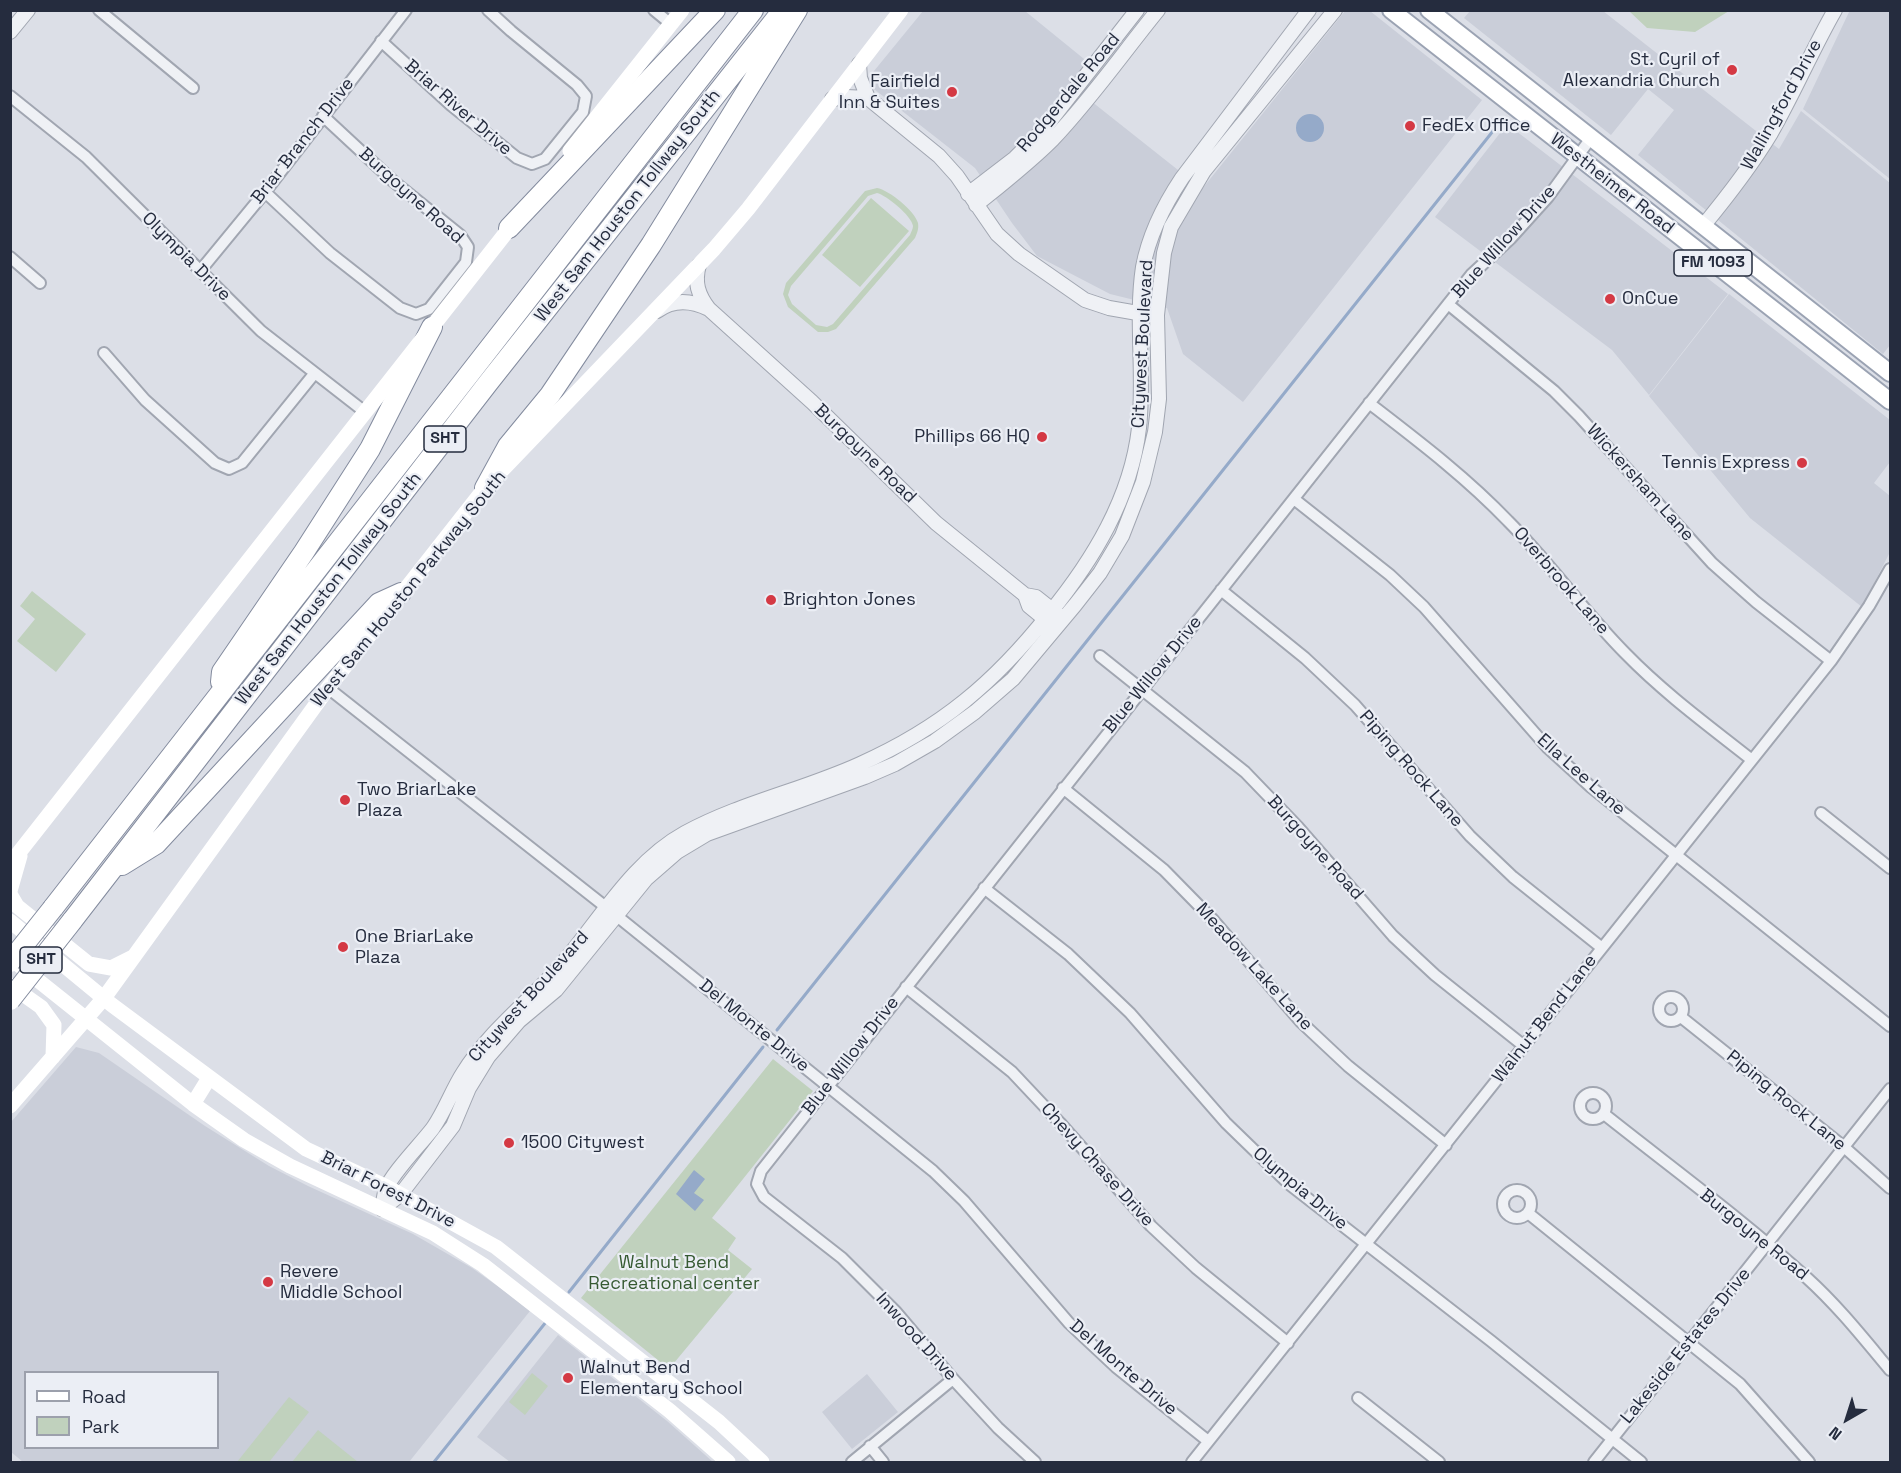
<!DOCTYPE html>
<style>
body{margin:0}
#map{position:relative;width:1901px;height:1473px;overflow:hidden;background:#dcdfe7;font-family:"Space Grotesk",sans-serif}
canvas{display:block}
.frame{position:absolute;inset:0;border:12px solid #252c3e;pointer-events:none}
.legend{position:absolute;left:24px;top:1371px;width:195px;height:78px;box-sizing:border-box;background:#ebeef5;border:2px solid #9ca0ac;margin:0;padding:8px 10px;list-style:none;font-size:18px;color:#252c3e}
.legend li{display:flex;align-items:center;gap:12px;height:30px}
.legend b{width:30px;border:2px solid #9ca0ac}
.north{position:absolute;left:1817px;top:1389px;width:60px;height:60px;-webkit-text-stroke:4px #ebeef5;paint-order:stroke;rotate:219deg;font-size:16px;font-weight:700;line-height:24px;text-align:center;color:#252c3e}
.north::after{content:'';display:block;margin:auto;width:21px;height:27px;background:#252c3e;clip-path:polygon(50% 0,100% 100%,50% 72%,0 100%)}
</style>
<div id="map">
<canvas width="1901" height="1473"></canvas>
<div class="frame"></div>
<ul class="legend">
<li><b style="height:8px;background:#fff"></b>Road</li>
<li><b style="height:16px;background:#c0d1bd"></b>Park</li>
</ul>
<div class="north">N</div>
</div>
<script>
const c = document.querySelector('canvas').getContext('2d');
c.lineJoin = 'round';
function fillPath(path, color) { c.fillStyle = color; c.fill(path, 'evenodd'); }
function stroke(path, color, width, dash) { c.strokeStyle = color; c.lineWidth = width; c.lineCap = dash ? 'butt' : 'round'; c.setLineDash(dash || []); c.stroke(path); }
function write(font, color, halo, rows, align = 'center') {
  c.font = font + ' "Space Grotesk",sans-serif'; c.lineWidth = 4.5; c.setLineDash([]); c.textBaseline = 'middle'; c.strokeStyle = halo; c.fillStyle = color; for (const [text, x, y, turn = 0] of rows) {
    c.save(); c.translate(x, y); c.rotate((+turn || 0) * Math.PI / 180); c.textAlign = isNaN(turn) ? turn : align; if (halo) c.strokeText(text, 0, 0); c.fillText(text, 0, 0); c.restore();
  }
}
fillPath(new Path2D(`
 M 1850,10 L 1890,11 L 1890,179 L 1803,109 Z
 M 923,11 L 1025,11 L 1089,63 L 1072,86 L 1202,189 L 1345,11 L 1370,11 L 1482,100 L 1243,402 L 1183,354 L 1167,308 L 1110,294 L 1037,256 L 1012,223 L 975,168 L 865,82 Z
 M 1470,11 L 1603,11 L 1779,149 L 1801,111 L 1890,183 L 1890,345 L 1883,354 L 1638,155 L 1674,110 L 1648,89 L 1611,135 L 1464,18 Z
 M 1507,124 L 1728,294 L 1649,395 L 1612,350 L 1435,217 Z
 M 1729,294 L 1890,420 L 1890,462 L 1874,483 L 1890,496 L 1890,552 L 1862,607 L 1750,518 L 1649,396 Z
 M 76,1047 L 99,1053 L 205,1126 L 269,1166 L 308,1186 L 413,1234 L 472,1268 L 513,1297 L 530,1311 L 409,1462 L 23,1462 L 11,1452 L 11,1122 ZM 26,1372 L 218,1372 L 218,1448 L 26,1448 Z
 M 558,1335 L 667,1421 L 713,1462 L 510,1462 L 477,1437 Z
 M 867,1374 L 898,1412 L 852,1449 L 822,1412 Z`), '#caced9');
fillPath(new Path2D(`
 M 1629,11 L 1729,11 L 1695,32 L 1647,28 Z
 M 877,188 C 889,190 915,211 918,223 C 919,229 917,233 915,238 L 836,329 L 828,332 L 818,332 L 788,307 L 783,294 L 786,283 L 865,191 ZM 877,193 C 886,195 912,216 913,226 C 913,229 911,232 910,235 L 833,324 L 827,327 L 816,325 L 792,304 L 788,295 L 791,286 L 868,196 Z
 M 871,198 L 909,231 L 860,287 L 822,255 Z
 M 32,591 L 86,634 L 56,672 L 17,641 L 35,619 L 20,606 Z
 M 773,1059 L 813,1091 L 712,1218 L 736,1238 L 728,1250 L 752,1269 L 669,1369 L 581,1298 Z
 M 532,1373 L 548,1386 L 525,1415 L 509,1402 Z
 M 289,1397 L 309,1412 L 269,1462 L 237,1462 Z
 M 318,1430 L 358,1462 L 292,1462 Z`), '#c0d1bd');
fillPath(new Path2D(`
 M1296 128a14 14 0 1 1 28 0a14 14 0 1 1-28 0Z
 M 694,1170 L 705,1179 L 694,1193 L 704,1200 L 695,1211 L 676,1194 Z`), '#95aac9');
stroke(new Path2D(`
 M 777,1030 L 1501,121
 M 569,1292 L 763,1047
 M 434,1462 L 546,1322`), '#95aac9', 3);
const minor = new Path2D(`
 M 99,10 L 193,88
 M 654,10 L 671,24
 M 381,41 L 451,105 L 517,158 L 532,164 L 545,159 L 583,112 L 586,96 L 577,85 L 511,31 L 488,10
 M 10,96 L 86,157 L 261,331 L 365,412
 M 265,192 L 330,253 L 400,308 L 416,314 L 429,309 L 466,262 L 468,247 L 460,235 L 393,181 L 323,116
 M 10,257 L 40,283
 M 200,271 L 265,192 L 406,10
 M 1448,304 L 1554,391 L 1579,416 L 1712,563 L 1756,602 L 1831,661
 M 104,353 L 145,400 L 215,463 L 229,469 L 242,463 L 314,374
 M 1369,403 C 1417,440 1466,477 1508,521 C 1550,563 1584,612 1626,654 C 1664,693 1709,726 1752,760
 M 1294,499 L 1390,575 L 1424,607 L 1547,747 L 1591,787 L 1890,1026
 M 1221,590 L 1305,658 L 1355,705 L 1470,836 L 1513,877 L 1602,948
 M 1100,656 L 1245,772 L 1298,827 L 1393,936 L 1435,975 L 1524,1046
 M 328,688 L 607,908 L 933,1171 L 964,1201 L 1069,1323 L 1116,1367 L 1208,1441
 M 1063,788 L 1164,870 L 1214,921 L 1301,1022 L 1348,1066 L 1446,1145
 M 1821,813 L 1890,868
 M 984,888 L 1068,954 L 1130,1013 L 1226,1123 L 1289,1184 L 1491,1341 L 1641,1462
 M 906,987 L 1012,1072 L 1060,1123 L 1151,1226 L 1196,1268 L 1288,1343
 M1659 1009a12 12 0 1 1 24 0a12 12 0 1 1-24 0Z
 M 1681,1017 L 1844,1147 L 1890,1188
 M1580 1106a13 13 0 1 1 26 0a13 13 0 1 1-26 0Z
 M 1604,1114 C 1672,1168 1743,1220 1807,1278 C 1838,1306 1864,1339 1890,1370
 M1503 1204a14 14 0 1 1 28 0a14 14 0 1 1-28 0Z
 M 1528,1213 L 1740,1384 L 1809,1462
 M 1358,1398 L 1439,1462
 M 870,1446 L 883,1462
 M 852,1462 L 953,1379
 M 1035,1462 L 998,1428 L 953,1379 L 896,1312 L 842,1258 L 764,1197 L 757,1184 L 761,1171 L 1471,275 L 1511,238 L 1548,197 L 1591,138
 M 1192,1462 L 1831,661 L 1869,606 L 1890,569
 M 1594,1462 L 1890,1089`);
const tertiary = new Path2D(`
 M 10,32 L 28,10
 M 859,64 L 860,78 L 868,98 L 939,156 L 957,176 L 997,234 L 1019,254 L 1085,300 L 1109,308 L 1149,315
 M 832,99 L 846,97 L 868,98
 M 968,194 L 1015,158 L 1044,129 L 1137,10
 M 976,205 C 1002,184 1029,163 1053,139 C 1091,99 1123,53 1158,10
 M 1703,226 C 1727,197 1751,166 1771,133 C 1794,93 1812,50 1835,10
 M 699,265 C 694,282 698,295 709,309 L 812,402 L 936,523 L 1025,595 L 1036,597 L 1060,616
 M 657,311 C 673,299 691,300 709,309
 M 1025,595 L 1029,606 L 1051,624
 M 382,1209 L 400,1195 L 453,1126 L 469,1088 L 488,1057 L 519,1021 L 556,990 L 646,879 L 677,852 L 707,834 L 865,777 L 895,764 L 935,741 L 975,712 L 1013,679 L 1075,605 L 1100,573 L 1122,536 L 1143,482 L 1155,432 L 1159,399 L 1157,315 L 1164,253 L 1171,227 L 1204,171 L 1335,10
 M 382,1209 C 383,1203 384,1195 386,1189 C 392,1173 421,1144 433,1128 C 445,1111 452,1090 463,1073 C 489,1031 529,1002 561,965 C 600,920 632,862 685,833 C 740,803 803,790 860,764 C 941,728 995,682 1049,614 C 1093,560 1131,498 1139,428 C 1145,375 1135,320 1143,267 C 1149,235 1164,205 1182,178 L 1309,10`);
const primary = new Path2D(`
 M 1391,10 L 1890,401
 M 1429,10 L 1890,373`);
const motorway = new Path2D(`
 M 509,228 L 715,10
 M 485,488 L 508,446 L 550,395 L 651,245 L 797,10
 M 221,682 L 222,672 L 304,552 L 370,449 L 432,327
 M 122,865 L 156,844 L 379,603 L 401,593
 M 53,908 L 753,10
 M 72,921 L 488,383 L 783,10`);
stroke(minor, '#a1a6b1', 14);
stroke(tertiary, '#a1a6b1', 16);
stroke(primary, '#9ba3b3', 20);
stroke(motorway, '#838b9e', 22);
stroke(minor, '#eff1f5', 10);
stroke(tertiary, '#eff1f5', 14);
stroke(new Path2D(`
 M 570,151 L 682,10
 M 10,864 L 516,220
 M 10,891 L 20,856
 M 10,894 L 17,906 L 89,964 L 111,968 L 133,957
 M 10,921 L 112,1005 L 306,1149 L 387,1187 L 496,1247 L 719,1422 L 762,1462
 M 10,958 L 193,1104 L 244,1140 L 290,1166 L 433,1233 L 483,1265 L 670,1411 L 728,1462
 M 10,985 L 41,1007 L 54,1025 L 53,1057
 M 193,1104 L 209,1078
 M 10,1106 L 104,998 L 328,688 L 485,488 L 714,249 L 748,209 L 901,10`), '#fff', 15);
stroke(primary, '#fff', 16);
stroke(motorway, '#fff', 20);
const motorwayBridge = new Path2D(`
 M 10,962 L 53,908
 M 10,1000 L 72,921`);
stroke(motorwayBridge, '#838b9e', 22, []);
stroke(motorwayBridge, '#fff', 20);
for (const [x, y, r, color] of [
 [1732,70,6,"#d43944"],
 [952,92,6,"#d43944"],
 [1410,126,6,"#d43944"],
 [1610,299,6,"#d43944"],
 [1042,437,6,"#d43944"],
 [1802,463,6,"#d43944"],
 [771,600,6,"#d43944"],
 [345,800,6,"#d43944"],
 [343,947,6,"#d43944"],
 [509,1143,6,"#d43944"],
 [268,1282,6,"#d43944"],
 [568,1378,6,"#d43944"]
]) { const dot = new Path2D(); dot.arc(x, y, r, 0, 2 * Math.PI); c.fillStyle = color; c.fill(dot); stroke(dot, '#ebeef5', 2); }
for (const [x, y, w] of [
 [1713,263,78],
 [445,439,42],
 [41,960,42]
]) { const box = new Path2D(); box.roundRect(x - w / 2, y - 13, w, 26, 4.5); c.fillStyle = '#ebeef5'; c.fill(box); stroke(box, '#252c3e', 1.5); }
write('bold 16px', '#252c3e', null, [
 ["FM 1093",1713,263],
 ["SHT",445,439],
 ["SHT",41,960]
]);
write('18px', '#252c3e', '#ebeef5', [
 ["St. Cyril of",1720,60,"right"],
 ["Alexandria Church",1720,81,"right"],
 ["Fairfield",940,82,"right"],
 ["Inn & Suites",940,103,"right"],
 ["FedEx Office",1422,126],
 ["OnCue",1622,299],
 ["Phillips 66 HQ",1030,437,"right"],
 ["Tennis Express",1790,463,"right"],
 ["Brighton Jones",783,600],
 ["Two BriarLake",357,790],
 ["Plaza",357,811],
 ["One BriarLake",355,937],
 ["Plaza",355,958],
 ["1500 Citywest",521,1143],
 ["Revere",280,1272],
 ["Middle School",280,1293],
 ["Walnut Bend",580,1368],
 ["Elementary School",580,1389]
], 'left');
write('18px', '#252c3e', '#ebeef5', [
 ["Rodgerdale Road",1069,93,-50],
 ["Wallingford Drive",1782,105,-61],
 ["Briar River Drive",458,108,41],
 ["Briar Branch Drive",303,141,-52],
 ["Westheimer Road",1612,184,38],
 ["Burgoyne Road",411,196,42],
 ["West Sam Houston Tollway South",628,206,-52],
 ["Blue Willow Drive",1504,242,-48],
 ["Olympia Drive",186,257,45],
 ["Citywest Boulevard",1143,344,-87],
 ["Burgoyne Road",865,454,44],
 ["Wickersham Lane",1640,483,48],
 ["Overbrook Lane",1561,581,49],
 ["West Sam Houston Tollway South",329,589,-52],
 ["West Sam Houston Parkway South",409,589,-51],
 ["Blue Willow Drive",1153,675,-51],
 ["Piping Rock Lane",1411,769,49],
 ["Ella Lee Lane",1581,775,42],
 ["Burgoyne Road",1315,848,48],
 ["Meadow Lake Lane",1254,967,48],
 ["Citywest Boulevard",529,997,-48],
 ["Walnut Bend Lane",1545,1019,-52],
 ["Del Monte Drive",754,1026,39],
 ["Blue Willow Drive",851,1056,-52],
 ["Piping Rock Lane",1786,1101,39],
 ["Chevy Chase Drive",1097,1165,48],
 ["Olympia Drive",1300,1189,40],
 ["Briar Forest Drive",388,1190,27],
 ["Burgoyne Road",1754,1235,39],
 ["Inwood Drive",916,1337,48],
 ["Lakeside Estates Drive",1686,1346,-51],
 ["Del Monte Drive",1123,1368,41]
]);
write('18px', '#365a32', '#ebeef5', [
 ["Walnut Bend",674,1263],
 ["Recreational center",674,1284]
]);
</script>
